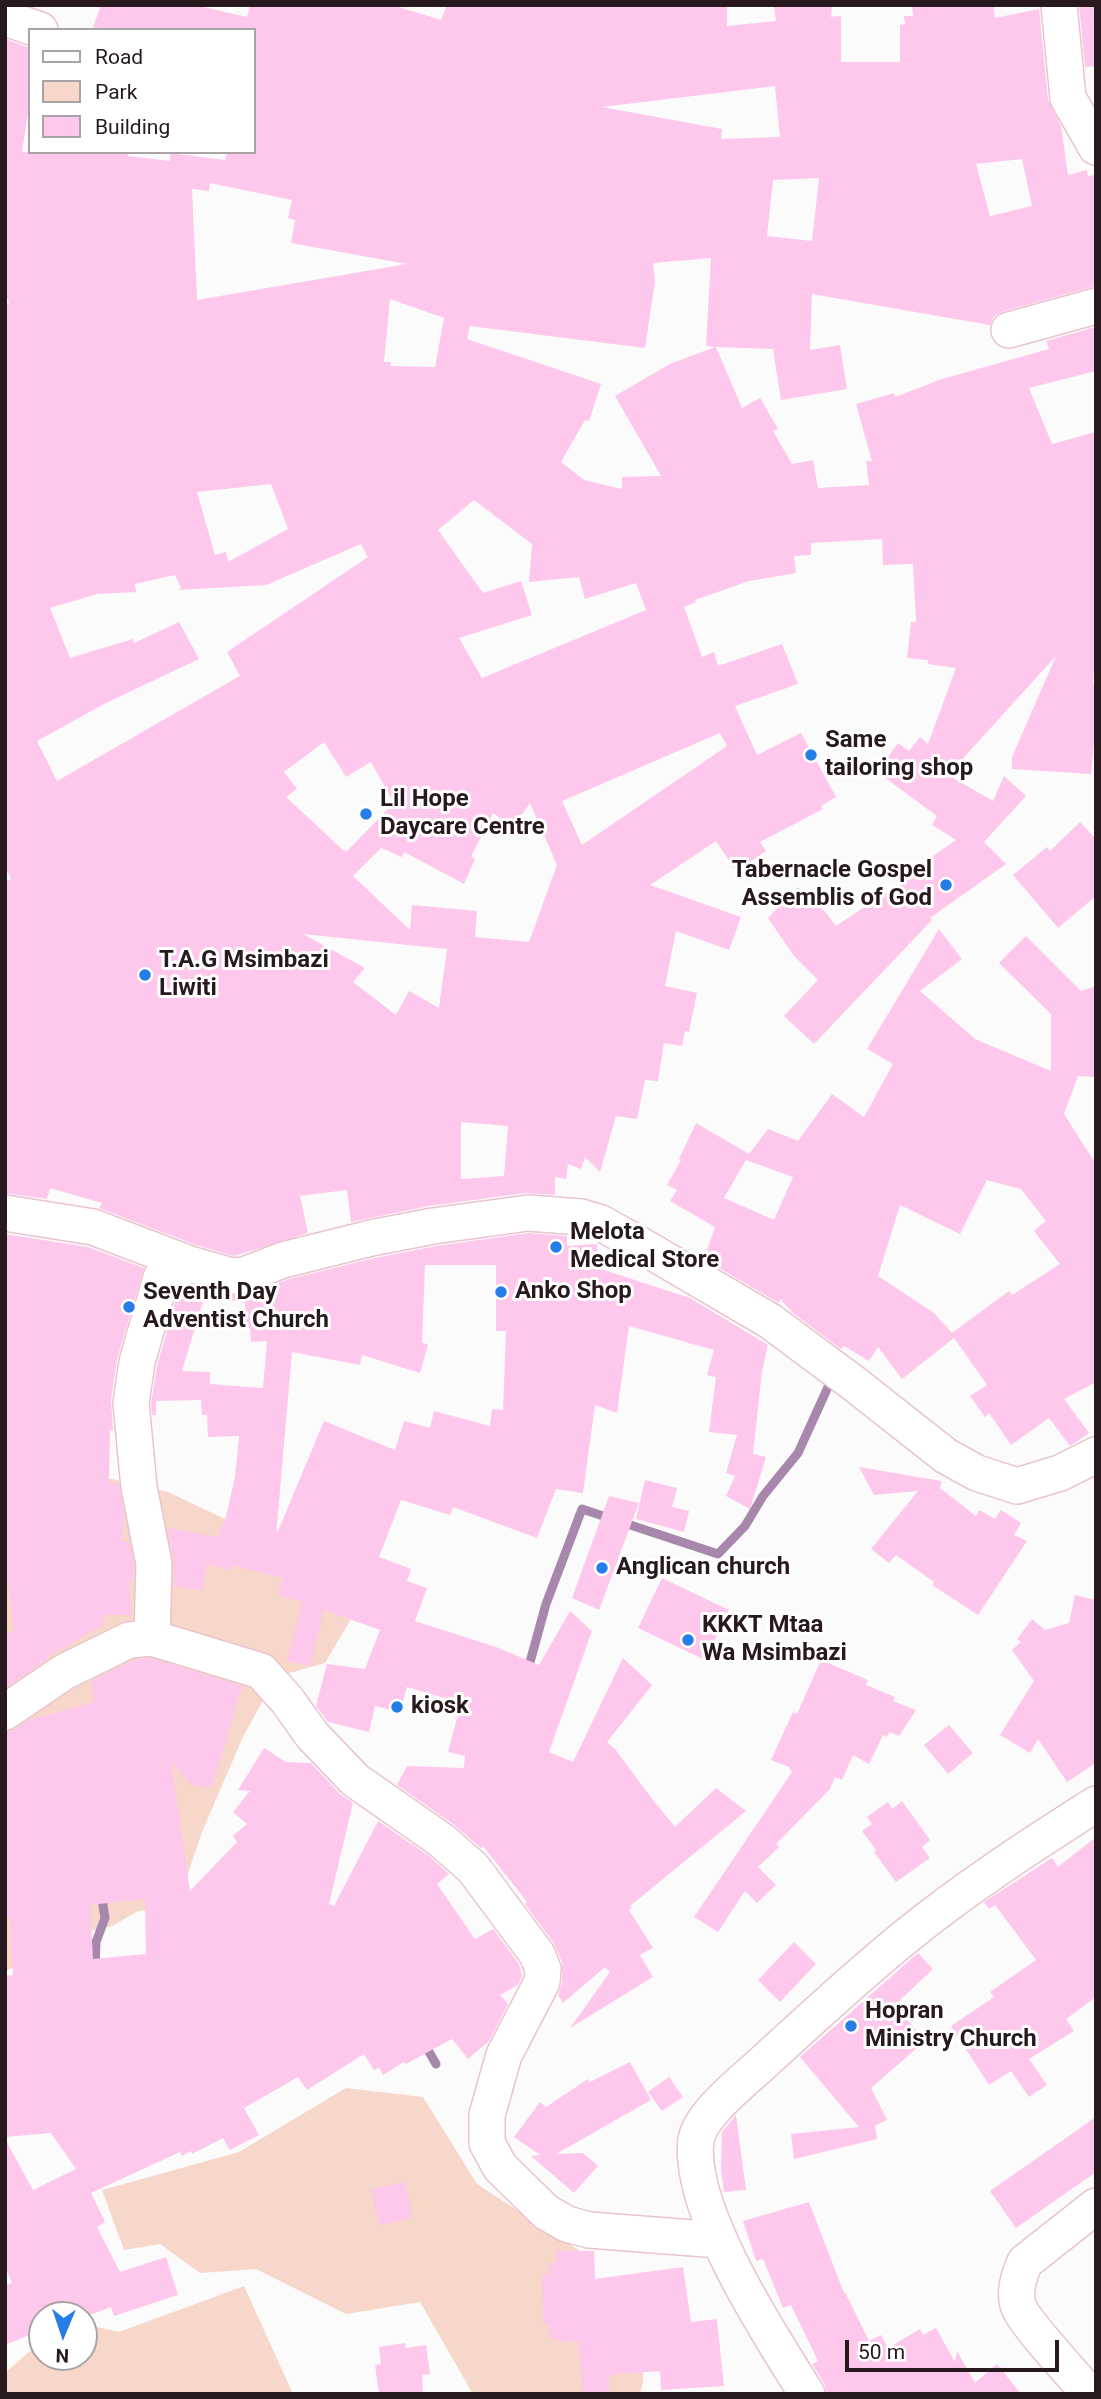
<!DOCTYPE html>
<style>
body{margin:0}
#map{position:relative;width:1101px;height:2399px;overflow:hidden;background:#fbfbfb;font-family:Roboto,sans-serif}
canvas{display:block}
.frame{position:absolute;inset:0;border:7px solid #27191e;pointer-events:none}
.legend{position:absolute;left:28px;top:28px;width:228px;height:126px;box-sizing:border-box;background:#fff;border:2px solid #a9a3a5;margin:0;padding:9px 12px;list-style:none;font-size:21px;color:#27191e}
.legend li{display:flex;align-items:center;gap:14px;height:35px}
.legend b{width:35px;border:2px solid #a9a3a5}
.north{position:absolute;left:28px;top:2301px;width:70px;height:70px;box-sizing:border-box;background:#fff;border:2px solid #a9a3a5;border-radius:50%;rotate:182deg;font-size:19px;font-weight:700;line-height:28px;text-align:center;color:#27191e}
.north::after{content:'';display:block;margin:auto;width:24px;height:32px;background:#267de7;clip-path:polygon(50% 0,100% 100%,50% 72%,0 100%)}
.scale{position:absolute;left:845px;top:2340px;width:214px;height:32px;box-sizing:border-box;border:4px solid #27191e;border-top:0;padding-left:9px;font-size:21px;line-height:24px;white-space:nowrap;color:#27191e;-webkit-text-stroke:5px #fff;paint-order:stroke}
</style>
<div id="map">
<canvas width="1101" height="2399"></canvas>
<div class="frame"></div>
<ul class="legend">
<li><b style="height:9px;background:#fff"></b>Road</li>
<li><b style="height:19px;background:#f8d7cb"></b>Park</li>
<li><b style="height:19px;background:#fec7ec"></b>Building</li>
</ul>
<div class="north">N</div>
<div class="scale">50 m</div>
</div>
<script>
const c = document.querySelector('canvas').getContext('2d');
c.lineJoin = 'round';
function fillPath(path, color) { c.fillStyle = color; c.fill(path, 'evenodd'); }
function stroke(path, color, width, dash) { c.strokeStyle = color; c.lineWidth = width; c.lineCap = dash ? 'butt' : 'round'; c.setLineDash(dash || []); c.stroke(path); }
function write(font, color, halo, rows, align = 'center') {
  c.font = font + ' Roboto,sans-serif'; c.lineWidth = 6; c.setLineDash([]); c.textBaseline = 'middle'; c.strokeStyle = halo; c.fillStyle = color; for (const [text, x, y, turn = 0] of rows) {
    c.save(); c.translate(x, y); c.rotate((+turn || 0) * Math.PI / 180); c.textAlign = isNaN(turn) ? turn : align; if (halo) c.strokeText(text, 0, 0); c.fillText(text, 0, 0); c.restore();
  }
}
fillPath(new Path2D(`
 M 112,1479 L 168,1492 L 223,1518 L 302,1538 L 351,1619 L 325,1663 L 276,1677 L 243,1737 L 202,1832 L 187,1876 L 169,1908 L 138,1911 L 112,1926 L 90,1931 L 35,1959 L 5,1971 L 5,1483 Z
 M 346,2088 L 423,2097 L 477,2184 L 580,2251 L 579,2344 L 644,2354 L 643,2382 L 640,2394 L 473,2394 L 420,2302 L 346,2314 L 256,2269 L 200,2273 L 160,2244 L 124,2250 L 102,2190 L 239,2152 Z
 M 244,2286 L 293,2394 L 5,2394 L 5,2373 L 38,2344 L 42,2342 L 42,2357 L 84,2357 L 84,2324 L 119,2332 Z`), '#f8d7cb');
stroke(new Path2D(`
 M 527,1673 L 546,1604 L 582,1509 L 718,1554 L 745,1526 L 763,1496 L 798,1453 L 828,1387
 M 95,1971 L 96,1942 L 105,1918 L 101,1893
 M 423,2041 L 436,2064`), '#a788ac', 9);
fillPath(new Path2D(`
 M 101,5 L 195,5 L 247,17 L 250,5 L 392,5 L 441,20 L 447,5 L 727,5 L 727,26 L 776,21 L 774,7 L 832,7 L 831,17 L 841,16 L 841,62 L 900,62 L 900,25 L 905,24 L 904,16 L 913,16 L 912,5 L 993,5 L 995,18 L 1039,9 L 1048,100 L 1061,126 L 1068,175 L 1087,170 L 1088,176 L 1096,175 L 1096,286 L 1004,311 L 994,316 L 990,325 L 812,294 L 810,350 L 840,345 L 847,389 L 781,400 L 773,349 L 716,347 L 742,408 L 760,398 L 778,429 L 773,431 L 792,464 L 813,460 L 818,488 L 869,485 L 866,461 L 872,461 L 856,404 L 894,393 L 895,397 L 942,379 L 1049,349 L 1046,341 L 1096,327 L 1096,371 L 1029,388 L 1052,444 L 1096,432 L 1096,636 L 1093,685 L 1096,685 L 1096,722 L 1091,774 L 1012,769 L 1012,757 L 1056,656 L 948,775 L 993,801 L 1004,776 L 1026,796 L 984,842 L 1006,864 L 930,918 L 932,920 L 814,1044 L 784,1016 L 818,980 L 794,956 L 768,918 L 798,887 L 827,914 L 836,926 L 910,877 L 907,874 L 956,840 L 932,825 L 937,816 L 877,772 L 898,743 L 909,751 L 920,737 L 928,744 L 956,668 L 928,664 L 928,660 L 907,658 L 911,622 L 916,622 L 913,564 L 883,565 L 882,539 L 811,543 L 811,555 L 794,556 L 796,573 L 749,581 L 695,600 L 696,602 L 684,607 L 702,657 L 714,652 L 718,666 L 782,644 L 798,684 L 735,706 L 757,755 L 801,733 L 836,797 L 821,806 L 823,809 L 760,842 L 766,851 L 736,871 L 716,841 L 650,885 L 741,917 L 729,950 L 676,931 L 665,986 L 697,993 L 689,1032 L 685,1031 L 682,1046 L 664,1043 L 658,1081 L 645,1080 L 637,1119 L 616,1116 L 600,1172 L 585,1157 L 581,1169 L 568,1164 L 566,1179 L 555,1177 L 555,1195 L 525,1193 L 429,1206 L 351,1222 L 347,1190 L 300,1196 L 308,1233 L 234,1256 L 196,1245 L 99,1208 L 102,1203 L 50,1188 L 47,1199 L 5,1193 L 5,882 L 11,879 L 5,866 L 5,304 L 9,303 L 5,293 L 5,39 L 30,48 L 30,100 L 22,152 L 127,152 L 128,156 L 170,161 L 170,153 L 225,160 L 227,152 L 254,152 L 254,30 L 92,30 ZM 775,86 L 780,137 L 721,139 L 722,129 L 602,107 ZM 1022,159 L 1032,206 L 990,216 L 976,164 ZM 819,178 L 812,241 L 767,236 L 773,180 ZM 210,183 L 292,200 L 288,218 L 295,220 L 291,243 L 407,264 L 197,300 L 192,189 L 209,191 ZM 711,258 L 706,346 L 715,347 L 670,364 L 615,396 L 661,476 L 622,477 L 622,489 L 584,480 L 561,462 L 585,420 L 589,421 L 601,384 L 467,339 L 470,326 L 645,348 L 655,281 L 653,263 ZM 390,299 L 444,318 L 435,367 L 390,366 L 391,362 L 384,362 ZM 271,484 L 288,529 L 228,562 L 226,552 L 215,555 L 197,492 ZM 474,500 L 532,544 L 529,582 L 579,577 L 585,599 L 636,583 L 646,610 L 482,678 L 459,638 L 532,615 L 521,581 L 483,593 L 438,530 ZM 361,544 L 368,557 L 227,652 L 240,676 L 57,781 L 37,741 L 106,703 L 199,659 L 179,622 L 134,643 L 133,639 L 70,658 L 50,608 L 97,594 L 136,592 L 135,584 L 175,575 L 181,588 L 178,590 L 266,585 ZM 720,733 L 727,746 L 582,845 L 562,801 ZM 324,742 L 346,777 L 371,762 L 394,803 L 347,851 L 343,850 L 286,797 L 297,789 L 284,772 ZM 530,803 L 557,865 L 529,942 L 475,937 L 477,911 L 412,905 L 410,930 L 353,876 L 381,848 L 402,857 L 404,852 L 464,884 L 475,859 L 471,857 L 493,813 L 513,827 ZM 303,934 L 447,949 L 439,1008 L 409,991 L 396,1015 L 353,982 L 365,968 ZM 461,1122 L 508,1126 L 504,1176 L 461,1179 Z
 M 1079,5 L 1096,5 L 1096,66 L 1085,67 Z
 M 1080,822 L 1096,839 L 1096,896 L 1058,928 L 1013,875 L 1047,847 L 1050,851 Z
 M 939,929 L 962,959 L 920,991 L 975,1039 L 1051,1071 L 1051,1014 L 999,963 L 1026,936 L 1081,991 L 1096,986 L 1096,1077 L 1078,1076 L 1064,1114 L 1096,1164 L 1096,1382 L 1064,1399 L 1089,1433 L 1070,1446 L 1049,1418 L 1011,1445 L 989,1413 L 985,1417 L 970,1396 L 987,1385 L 954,1338 L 902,1379 L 878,1347 L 869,1361 L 844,1346 L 841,1349 L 793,1313 L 780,1299 L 779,1303 L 704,1259 L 715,1227 L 670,1201 L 677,1190 L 667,1185 L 681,1160 L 679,1159 L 696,1123 L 749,1154 L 768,1129 L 798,1141 L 832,1094 L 864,1117 L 893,1064 L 867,1049 ZM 746,1160 L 793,1177 L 774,1220 L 724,1198 ZM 987,1180 L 1021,1189 L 1046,1221 L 1034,1231 L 1060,1264 L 1012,1295 L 1009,1291 L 952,1333 L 934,1313 L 878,1276 L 900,1205 L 960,1234 Z
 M 529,1233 L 567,1236 L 567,1246 L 597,1244 L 598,1268 L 690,1298 L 768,1345 L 762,1371 L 753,1454 L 766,1457 L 750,1509 L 726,1496 L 735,1476 L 726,1473 L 737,1435 L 709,1432 L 716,1377 L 707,1375 L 714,1350 L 629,1326 L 617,1413 L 595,1405 L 583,1493 L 556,1489 L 537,1538 L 453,1507 L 450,1515 L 401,1500 L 379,1557 L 411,1569 L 407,1581 L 427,1588 L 415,1621 L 496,1647 L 539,1665 L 570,1611 L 592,1631 L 549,1752 L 573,1762 L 623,1658 L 652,1685 L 607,1742 L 615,1749 L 653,1800 L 675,1827 L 716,1788 L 746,1811 L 630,1906 L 632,1908 L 629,1910 L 653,1948 L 640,1955 L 653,1977 L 570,2028 L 610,1972 L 605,1967 L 563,2003 L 558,1995 L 562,1984 L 562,1962 L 553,1942 L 525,1904 L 527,1902 L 483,1846 L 481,1848 L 453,1824 L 397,1785 L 407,1766 L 464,1768 L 465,1756 L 448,1752 L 461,1703 L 407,1687 L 400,1712 L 375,1706 L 369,1732 L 328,1722 L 316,1706 L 327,1664 L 365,1669 L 380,1630 L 324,1610 L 310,1666 L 287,1661 L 302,1602 L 277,1595 L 283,1578 L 232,1565 L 231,1570 L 207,1564 L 202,1590 L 174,1587 L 174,1560 L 168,1528 L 218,1537 L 221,1524 L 224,1525 L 235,1477 L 239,1436 L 208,1437 L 207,1415 L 202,1415 L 201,1400 L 156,1401 L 156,1415 L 152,1415 L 151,1404 L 157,1366 L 178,1292 L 192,1285 L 227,1295 L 246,1295 L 289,1279 L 375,1258 L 436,1246 ZM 425,1265 L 496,1265 L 496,1331 L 506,1331 L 503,1410 L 492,1409 L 490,1426 L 434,1411 L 430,1428 L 404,1421 L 395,1450 L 324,1421 L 276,1536 L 292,1352 L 360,1365 L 362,1355 L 420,1373 L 428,1345 L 422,1342 ZM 205,1295 L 245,1303 L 246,1328 L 250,1328 L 251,1342 L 267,1341 L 263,1388 L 210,1384 L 210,1372 L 182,1371 Z
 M 5,1234 L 88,1247 L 144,1268 L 117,1359 L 111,1400 L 113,1430 L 110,1430 L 109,1483 L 118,1483 L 124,1514 L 122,1542 L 129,1541 L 134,1566 L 133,1580 L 129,1580 L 131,1615 L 103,1615 L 104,1625 L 47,1657 L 46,1660 L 5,1688 L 5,1633 L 14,1632 L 5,1551 Z
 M 859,1467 L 941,1481 L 940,1488 L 976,1516 L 979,1510 L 995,1519 L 1001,1510 L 1021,1523 L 1014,1535 L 1027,1541 L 978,1615 L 932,1585 L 934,1582 L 896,1555 L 889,1563 L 871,1549 L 918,1491 L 874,1495 Z
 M 645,1480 L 677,1488 L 672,1507 L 689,1511 L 684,1532 L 636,1519 Z
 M 609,1496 L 639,1503 L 599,1610 L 572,1598 Z
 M 662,1578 L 729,1610 L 705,1660 L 638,1628 Z
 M 1075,1595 L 1096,1600 L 1096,1763 L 1067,1782 L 1038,1739 L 1030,1753 L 1000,1735 L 1034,1681 L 1012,1650 L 1021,1642 L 1017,1639 L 1032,1619 L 1045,1630 L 1069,1623 Z
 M 150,1658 L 242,1686 L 212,1787 L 191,1785 L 171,1761 L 190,1891 L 237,1842 L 233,1836 L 247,1824 L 233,1812 L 250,1791 L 238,1790 L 264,1748 L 286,1762 L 311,1763 L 340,1794 L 353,1803 L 329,1904 L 334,1906 L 378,1821 L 429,1856 L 449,1874 L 437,1884 L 475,1939 L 493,1929 L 519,1964 L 522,1976 L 518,1985 L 500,1995 L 508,2004 L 489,2041 L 468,2059 L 452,2039 L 406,2064 L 404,2062 L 383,2075 L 379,2068 L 374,2070 L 364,2054 L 307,2090 L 298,2077 L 244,2108 L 259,2135 L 230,2150 L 223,2138 L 192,2154 L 191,2151 L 182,2156 L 180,2152 L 91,2193 L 105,2222 L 97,2227 L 120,2272 L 166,2257 L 178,2295 L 114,2316 L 111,2307 L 84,2317 L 84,2315 L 42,2315 L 42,2330 L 5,2345 L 5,2286 L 12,2283 L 5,2266 L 5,2139 L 33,2190 L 76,2169 L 51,2133 L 5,2137 L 5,1976 L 13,1975 L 10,1917 L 5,1917 L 5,1732 L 16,1729 L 29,1720 L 94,1702 L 91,1681 L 135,1660 ZM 145,1899 L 146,1954 L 93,1959 L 90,1905 Z
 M 821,1660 L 868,1680 L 866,1685 L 895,1697 L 893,1701 L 916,1710 L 899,1736 L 889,1732 L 887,1737 L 883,1735 L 869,1764 L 853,1755 L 842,1780 L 835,1777 L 830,1789 L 776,1844 L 779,1847 L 758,1867 L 776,1885 L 757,1903 L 745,1891 L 718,1932 L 694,1917 L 792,1772 L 789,1767 L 771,1760 L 793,1712 L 797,1714 Z
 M 949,1725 L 973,1753 L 948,1774 L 924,1745 Z
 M 902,1801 L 930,1840 L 922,1847 L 930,1858 L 896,1882 L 874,1852 L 876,1850 L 862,1831 L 872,1824 L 867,1817 L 888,1802 L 892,1809 Z
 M 1096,1837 L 1096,1997 L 1066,2019 L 1074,2031 L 1029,2059 L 1047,2085 L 1029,2097 L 1011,2071 L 989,2085 L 951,2026 L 994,1997 L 990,1992 L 1036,1960 L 995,1905 L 989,1909 L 984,1902 L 1052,1858 L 1058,1867 Z
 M 794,1942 L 816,1964 L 780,2002 L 758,1980 Z
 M 918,1953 L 933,1969 L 895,2005 L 925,2041 L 871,2088 L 887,2120 L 875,2126 L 877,2139 L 794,2159 L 791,2134 L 859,2127 L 800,2057 Z
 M 630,2062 L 651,2100 L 556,2154 L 583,2153 L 598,2166 L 574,2193 L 531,2156 L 540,2155 L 514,2137 L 540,2102 L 546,2107 L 588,2079 L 590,2082 Z
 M 669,2077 L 683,2097 L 662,2111 L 648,2092 Z
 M 736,2115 L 746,2190 L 724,2192 L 721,2170 L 722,2132 Z
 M 1096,2117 L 1096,2172 L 1016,2228 L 990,2191 Z
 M 405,2182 L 412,2218 L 379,2225 L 371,2189 Z
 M 809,2202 L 844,2293 L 845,2292 L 869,2341 L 881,2335 L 888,2348 L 920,2329 L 923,2335 L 936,2328 L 955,2362 L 957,2351 L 975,2383 L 997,2364 L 1021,2394 L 827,2394 L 824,2383 L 812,2364 L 818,2361 L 791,2305 L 783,2308 L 763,2259 L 756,2261 L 743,2221 Z
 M 556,2251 L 594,2251 L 595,2279 L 683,2267 L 691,2322 L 717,2319 L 724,2386 L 661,2390 L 660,2371 L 609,2375 L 609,2394 L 583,2394 L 578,2341 L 557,2342 L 557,2338 L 549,2338 L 549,2324 L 543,2324 L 542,2275 L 549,2274 L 549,2263 L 557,2263 Z
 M 405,2343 L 406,2348 L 426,2345 L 430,2374 L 422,2375 L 423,2394 L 379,2394 L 375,2365 L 381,2364 L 379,2347 Z`), '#fec7ec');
const street = new Path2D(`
 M 1059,5 L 1068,98 L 1096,147
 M 5,18 L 40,30
 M 1009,330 L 1096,306
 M 5,1213 L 93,1227 L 190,1264 L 232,1276 L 244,1275 L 283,1260 L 371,1238 L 433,1226 L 528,1213 L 581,1217 L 601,1223 L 642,1246 L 770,1321 L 852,1382 L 946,1456 L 977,1473 L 1017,1486 L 1060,1473 L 1096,1455
 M 152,1638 L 154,1564 L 139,1487 L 131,1403 L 137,1362 L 161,1278 L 190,1264
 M 5,1712 L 64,1672 L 129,1640 L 152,1638 L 261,1671 L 287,1700 L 312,1735 L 355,1780 L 441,1840 L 473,1868 L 537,1954 L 543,1969 L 542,1982 L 504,2055 L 487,2115 L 487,2143 L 500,2167 L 546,2212 L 567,2224 L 589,2230 L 719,2240
 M 807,2394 C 770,2335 687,2209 696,2140 C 700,2114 746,2079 765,2061 C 811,2019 856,1977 904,1938 C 964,1889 1030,1846 1096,1804
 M 1089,2394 C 1075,2376 1023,2322 1018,2305 C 1014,2290 1019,2276 1025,2262 L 1096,2206`);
stroke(street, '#eac3ce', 38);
stroke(street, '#fff', 35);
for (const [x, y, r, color] of [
 [811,755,7,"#267de7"],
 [366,814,7,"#267de7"],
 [946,885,7,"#267de7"],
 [145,975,7,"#267de7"],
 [556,1247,7,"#267de7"],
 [501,1292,7,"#267de7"],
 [129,1307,7,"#267de7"],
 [602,1568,7,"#267de7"],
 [688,1640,7,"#267de7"],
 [397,1707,7,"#267de7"],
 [851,2026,7,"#267de7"]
]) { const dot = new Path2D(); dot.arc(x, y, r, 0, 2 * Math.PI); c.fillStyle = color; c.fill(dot); stroke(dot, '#fff', 2.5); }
write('bold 24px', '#27191e', '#fff', [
 ["Same",825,741],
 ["tailoring shop",825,769],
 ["Lil Hope",380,800],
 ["Daycare Centre",380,828],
 ["Tabernacle Gospel",932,871,"right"],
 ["Assemblis of God",932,899,"right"],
 ["T.A.G Msimbazi",159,961],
 ["Liwiti",159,989],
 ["Melota",570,1233],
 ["Medical Store",570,1261],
 ["Anko Shop",515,1292],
 ["Seventh Day",143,1293],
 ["Adventist Church",143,1321],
 ["Anglican church",616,1568],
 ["KKKT Mtaa",702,1626],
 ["Wa Msimbazi",702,1654],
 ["kiosk",411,1707],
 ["Hopran",865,2012],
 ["Ministry Church",865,2040]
], 'left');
</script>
